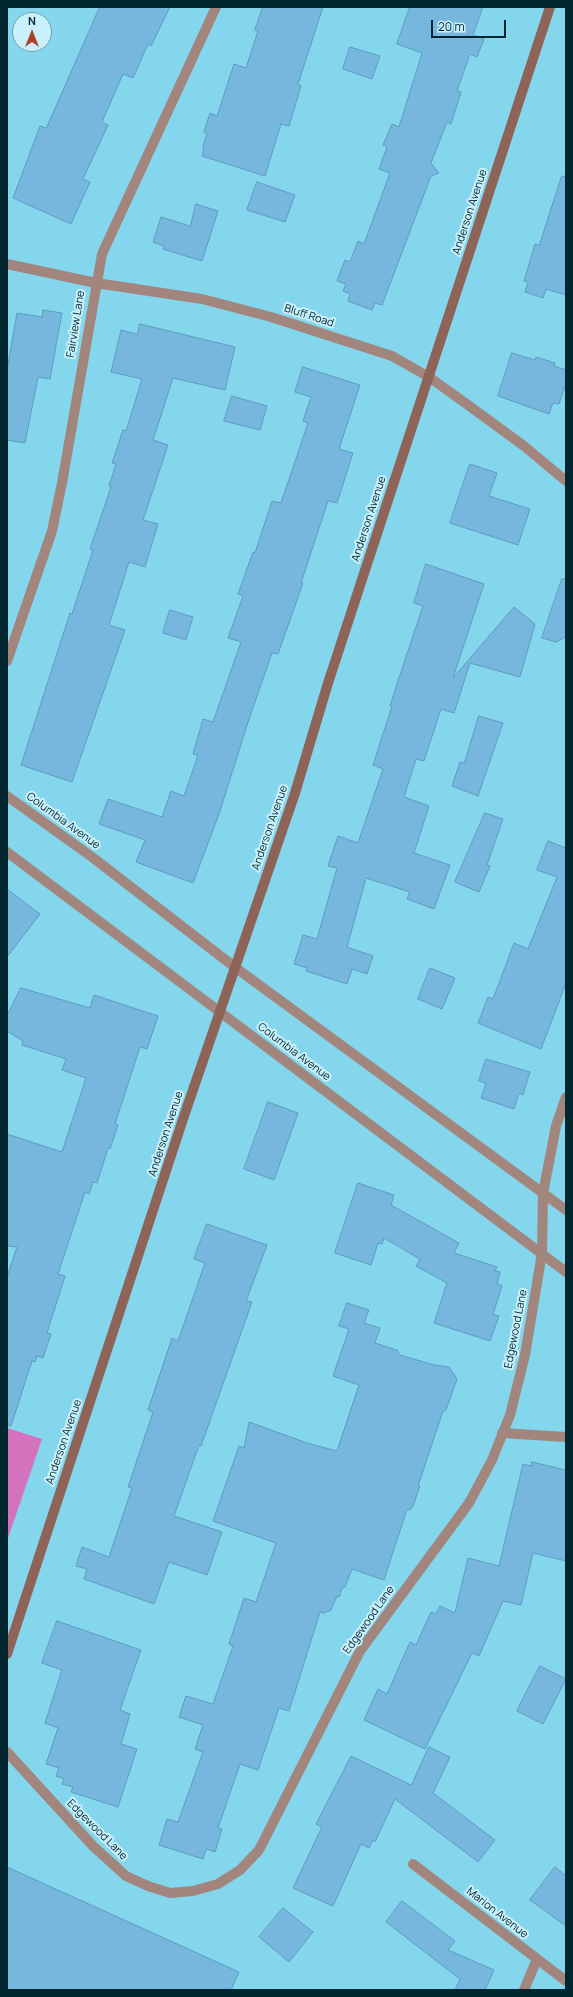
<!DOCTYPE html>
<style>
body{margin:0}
#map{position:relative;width:573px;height:1997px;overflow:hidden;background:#83d6ec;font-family:Manrope,sans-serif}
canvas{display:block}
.frame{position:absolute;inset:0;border:8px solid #01262f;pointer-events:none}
.north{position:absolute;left:12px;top:12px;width:40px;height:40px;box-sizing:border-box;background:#c9f0fb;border:1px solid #799fa9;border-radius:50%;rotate:0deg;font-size:11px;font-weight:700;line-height:16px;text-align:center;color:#01262f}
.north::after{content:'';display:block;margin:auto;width:14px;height:18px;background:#ac4326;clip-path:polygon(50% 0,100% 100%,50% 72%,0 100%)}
.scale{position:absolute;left:431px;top:20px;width:75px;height:18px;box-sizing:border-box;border:2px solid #01262f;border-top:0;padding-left:5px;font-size:12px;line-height:14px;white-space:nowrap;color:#01262f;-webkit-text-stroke:3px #c9f0fb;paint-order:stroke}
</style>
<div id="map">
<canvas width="573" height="1997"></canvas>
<div class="frame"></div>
<div class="north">N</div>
<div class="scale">20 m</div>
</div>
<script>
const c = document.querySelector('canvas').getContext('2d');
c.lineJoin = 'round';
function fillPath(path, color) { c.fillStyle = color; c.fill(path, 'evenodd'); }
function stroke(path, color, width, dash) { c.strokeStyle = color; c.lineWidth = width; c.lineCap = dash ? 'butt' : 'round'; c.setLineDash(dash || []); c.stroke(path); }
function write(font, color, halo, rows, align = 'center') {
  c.font = font + ' Manrope,sans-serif'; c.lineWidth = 4; c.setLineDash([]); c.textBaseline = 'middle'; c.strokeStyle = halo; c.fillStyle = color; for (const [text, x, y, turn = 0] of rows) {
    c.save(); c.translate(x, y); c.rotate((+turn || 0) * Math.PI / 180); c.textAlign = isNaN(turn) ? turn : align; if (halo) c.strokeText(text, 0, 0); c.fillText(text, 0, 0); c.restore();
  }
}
fillPath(new Path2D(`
 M 7,1428 L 42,1439 L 7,1541 Z`), '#d372bd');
const building = new Path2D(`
 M 100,7 L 170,7 L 151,46 L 148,44 L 133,78 L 123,74 L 102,122 L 108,125 L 83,179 L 90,182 L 71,224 L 13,198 L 40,126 L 46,128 Z
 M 263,7 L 323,7 L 298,84 L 301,86 L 289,126 L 281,124 L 265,176 L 202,156 L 204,149 L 203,146 L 207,134 L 204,132 L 210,113 L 217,116 L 234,64 L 246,68 L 258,31 L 255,30 Z
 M 410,7 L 483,7 L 473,35 L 484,39 L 477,57 L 470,54 L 457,91 L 461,92 L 451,124 L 447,122 L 431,163 L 439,173 L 431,176 L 382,305 L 375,303 L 372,310 L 348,301 L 350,294 L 343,291 L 346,284 L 337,281 L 345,260 L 350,262 L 358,241 L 364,244 L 390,173 L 379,169 L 387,147 L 383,145 L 392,124 L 399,127 L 422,53 L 397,44 Z
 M 350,47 L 380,56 L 372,79 L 343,69 Z
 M 562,176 L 566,177 L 566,295 L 546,289 L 543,298 L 525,292 L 528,282 L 524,281 L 535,244 L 539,245 Z
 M 257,182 L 295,195 L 285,222 L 247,210 Z
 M 196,204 L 218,211 L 202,261 L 163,249 L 164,246 L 153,242 L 161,217 L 190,226 Z
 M 43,310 L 62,313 L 50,379 L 38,377 L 25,443 L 7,440 L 7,370 L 17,313 L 42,317 Z
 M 140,324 L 235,347 L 225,390 L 173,378 L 153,440 L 168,445 L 143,520 L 158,524 L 145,567 L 129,562 L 109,625 L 125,630 L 72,782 L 21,765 L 70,613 L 72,614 L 93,550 L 90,549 L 111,487 L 109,486 L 116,464 L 112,463 L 123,430 L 126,431 L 142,379 L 111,372 L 121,330 L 137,334 Z
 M 512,353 L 535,360 L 536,357 L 555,363 L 554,366 L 566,370 L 566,383 L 559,404 L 553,403 L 549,414 L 498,396 Z
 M 303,367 L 360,385 L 339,449 L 353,453 L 337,503 L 328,501 L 301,583 L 303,583 L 278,654 L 272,653 L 249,719 L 219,814 L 193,883 L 136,862 L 145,840 L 99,824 L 108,799 L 162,817 L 171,791 L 184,796 L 198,755 L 193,754 L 203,719 L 213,722 L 241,642 L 228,638 L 243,596 L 238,594 L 253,552 L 255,553 L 272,501 L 281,503 L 308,423 L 303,421 L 311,397 L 295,392 Z
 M 232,396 L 267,406 L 260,430 L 224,421 Z
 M 470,464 L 497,473 L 489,496 L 530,509 L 518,545 L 450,523 Z
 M 426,564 L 484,584 L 453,678 L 514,607 L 535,624 L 520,677 L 470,663 L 454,713 L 441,709 L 424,761 L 416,759 L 404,797 L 429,806 L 414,853 L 450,865 L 434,909 L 407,899 L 410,892 L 366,878 L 347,947 L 373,956 L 367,974 L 352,969 L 347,984 L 306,971 L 307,968 L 294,964 L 303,935 L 317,939 L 337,868 L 328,866 L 338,836 L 358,843 L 383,769 L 373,765 L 392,706 L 390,706 L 396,687 L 423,606 L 414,603 Z
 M 562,579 L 566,579 L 566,637 L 556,642 L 542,638 Z
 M 170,610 L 193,617 L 186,640 L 163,633 Z
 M 479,716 L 503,723 L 478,796 L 452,786 L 460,762 L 464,763 Z
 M 485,813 L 503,819 L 487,865 L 490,866 L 479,892 L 455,882 Z
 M 548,841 L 566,848 L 566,983 L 541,1049 L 478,1023 L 488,997 L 493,999 L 514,943 L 528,949 L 557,877 L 537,870 Z
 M 7,889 L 40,914 L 7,957 Z
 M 430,968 L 455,978 L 442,1009 L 418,999 Z
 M 21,988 L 90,1008 L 94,995 L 158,1016 L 147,1049 L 140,1047 L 115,1124 L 118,1125 L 110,1149 L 108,1148 L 97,1183 L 93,1182 L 89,1194 L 85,1192 L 58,1274 L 65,1276 L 47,1333 L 51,1334 L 43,1358 L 37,1356 L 35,1362 L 32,1361 L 11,1426 L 7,1425 L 7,1277 L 17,1247 L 7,1246 L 7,1134 L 62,1152 L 86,1078 L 62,1070 L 66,1059 L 22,1045 L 23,1041 L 7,1031 L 7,1016 Z
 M 486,1059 L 530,1072 L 523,1095 L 519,1093 L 514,1109 L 481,1098 L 486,1083 L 479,1081 Z
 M 268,1102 L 298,1113 L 274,1180 L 244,1169 Z
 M 358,1183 L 394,1195 L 391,1205 L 459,1243 L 454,1253 L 497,1267 L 495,1271 L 500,1272 L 497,1284 L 502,1286 L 493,1314 L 499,1316 L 490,1341 L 434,1323 L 447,1283 L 416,1266 L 420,1259 L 384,1238 L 382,1244 L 378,1243 L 371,1265 L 335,1253 Z
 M 207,1224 L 267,1245 L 246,1301 L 252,1302 L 201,1446 L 199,1445 L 174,1516 L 222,1532 L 207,1575 L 169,1562 L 154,1604 L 84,1579 L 87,1569 L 76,1566 L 82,1547 L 109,1557 L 132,1488 L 128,1487 L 153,1412 L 148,1410 L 172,1338 L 178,1341 L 205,1263 L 194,1259 Z
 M 347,1303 L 369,1310 L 364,1323 L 380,1328 L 375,1343 L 397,1350 L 400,1355 L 434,1365 L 449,1367 L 457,1379 L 446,1410 L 443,1411 L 418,1486 L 420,1486 L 413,1506 L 410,1510 L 407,1509 L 384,1580 L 352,1569 L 345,1587 L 342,1588 L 339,1597 L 337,1596 L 331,1610 L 324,1613 L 320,1612 L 289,1711 L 279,1708 L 258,1770 L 240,1764 L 218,1828 L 222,1829 L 215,1852 L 206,1849 L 203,1859 L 159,1845 L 167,1819 L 178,1822 L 203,1752 L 195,1749 L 203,1725 L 179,1717 L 186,1696 L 213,1704 L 233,1646 L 229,1644 L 244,1598 L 256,1602 L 276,1543 L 213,1521 L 239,1446 L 244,1448 L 249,1422 L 307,1443 L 337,1451 L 359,1385 L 333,1376 L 349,1329 L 339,1326 Z
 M 532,1462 L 566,1470 L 566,1561 L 533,1553 L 521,1605 L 503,1601 L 479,1656 L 472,1653 L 425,1749 L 364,1720 L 378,1689 L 387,1694 L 410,1642 L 416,1645 L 431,1612 L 436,1614 L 440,1606 L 455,1613 L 468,1558 L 499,1566 L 523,1464 L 531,1466 Z
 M 57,1621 L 141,1650 L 120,1710 L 130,1714 L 121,1744 L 137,1749 L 118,1807 L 71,1792 L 73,1787 L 62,1784 L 64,1779 L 56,1776 L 59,1768 L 46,1764 L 58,1728 L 45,1723 L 62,1670 L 42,1663 Z
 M 540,1666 L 566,1679 L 543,1724 L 517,1711 Z
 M 429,1747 L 450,1757 L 433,1793 L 495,1840 L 478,1862 L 395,1799 L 375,1842 L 373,1840 L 369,1848 L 361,1844 L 333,1906 L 293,1888 L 322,1827 L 316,1824 L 351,1756 L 411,1785 Z
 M 7,1867 L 239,1972 L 231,1990 L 7,1990 Z
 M 555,1867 L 566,1876 L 566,1926 L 530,1900 Z
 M 402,1901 L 455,1941 L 448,1950 L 494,1970 L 485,1990 L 455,1990 L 460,1979 L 386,1922 Z
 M 283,1908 L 313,1932 L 289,1962 L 259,1937 Z`);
fillPath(building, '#77b7de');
stroke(building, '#5c9cc1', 1);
stroke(new Path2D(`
 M 502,1433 L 566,1437`), '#a2857c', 10);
stroke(new Path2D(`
 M 7,264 L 96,283 L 202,299 L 271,317 L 392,356 L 429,377 L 468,405 L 524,446 L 566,481
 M 7,661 L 52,531 L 62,483 L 102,254 L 216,7
 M 7,1752 L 93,1846 L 126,1876 L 148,1886 L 170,1893 L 193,1891 L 218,1884 L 240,1870 L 259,1850 L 360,1651 L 469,1503 L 492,1460 L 510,1415 L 525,1355 L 542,1253 L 543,1193 L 556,1126 L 566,1097
 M 413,1864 L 566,1981
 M 524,1990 L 537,1959`), '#a2857c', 10);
stroke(new Path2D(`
 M 7,796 L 92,857 L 236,968 L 566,1210
 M 7,852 L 566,1272`), '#a2857c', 10);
stroke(new Path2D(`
 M 7,1654 L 184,1116 L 295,793 L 328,683 L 550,7`), '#8e6458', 10);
write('11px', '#01262f', '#c9f0fb', [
 ["Anderson Avenue",470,212,-72],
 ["Bluff Road",309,316,18],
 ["Fairview Lane",76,324,-81],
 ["Anderson Avenue",369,519,-72],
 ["Columbia Avenue",63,821,36],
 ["Anderson Avenue",270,828,-71],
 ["Columbia Avenue",294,1052,37],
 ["Anderson Avenue",166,1134,-72],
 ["Edgewood Lane",516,1329,-79],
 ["Anderson Avenue",64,1442,-71],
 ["Edgewood Lane",369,1620,-55],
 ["Edgewood Lane",97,1830,45],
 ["Marion Avenue",497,1913,38]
]);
</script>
